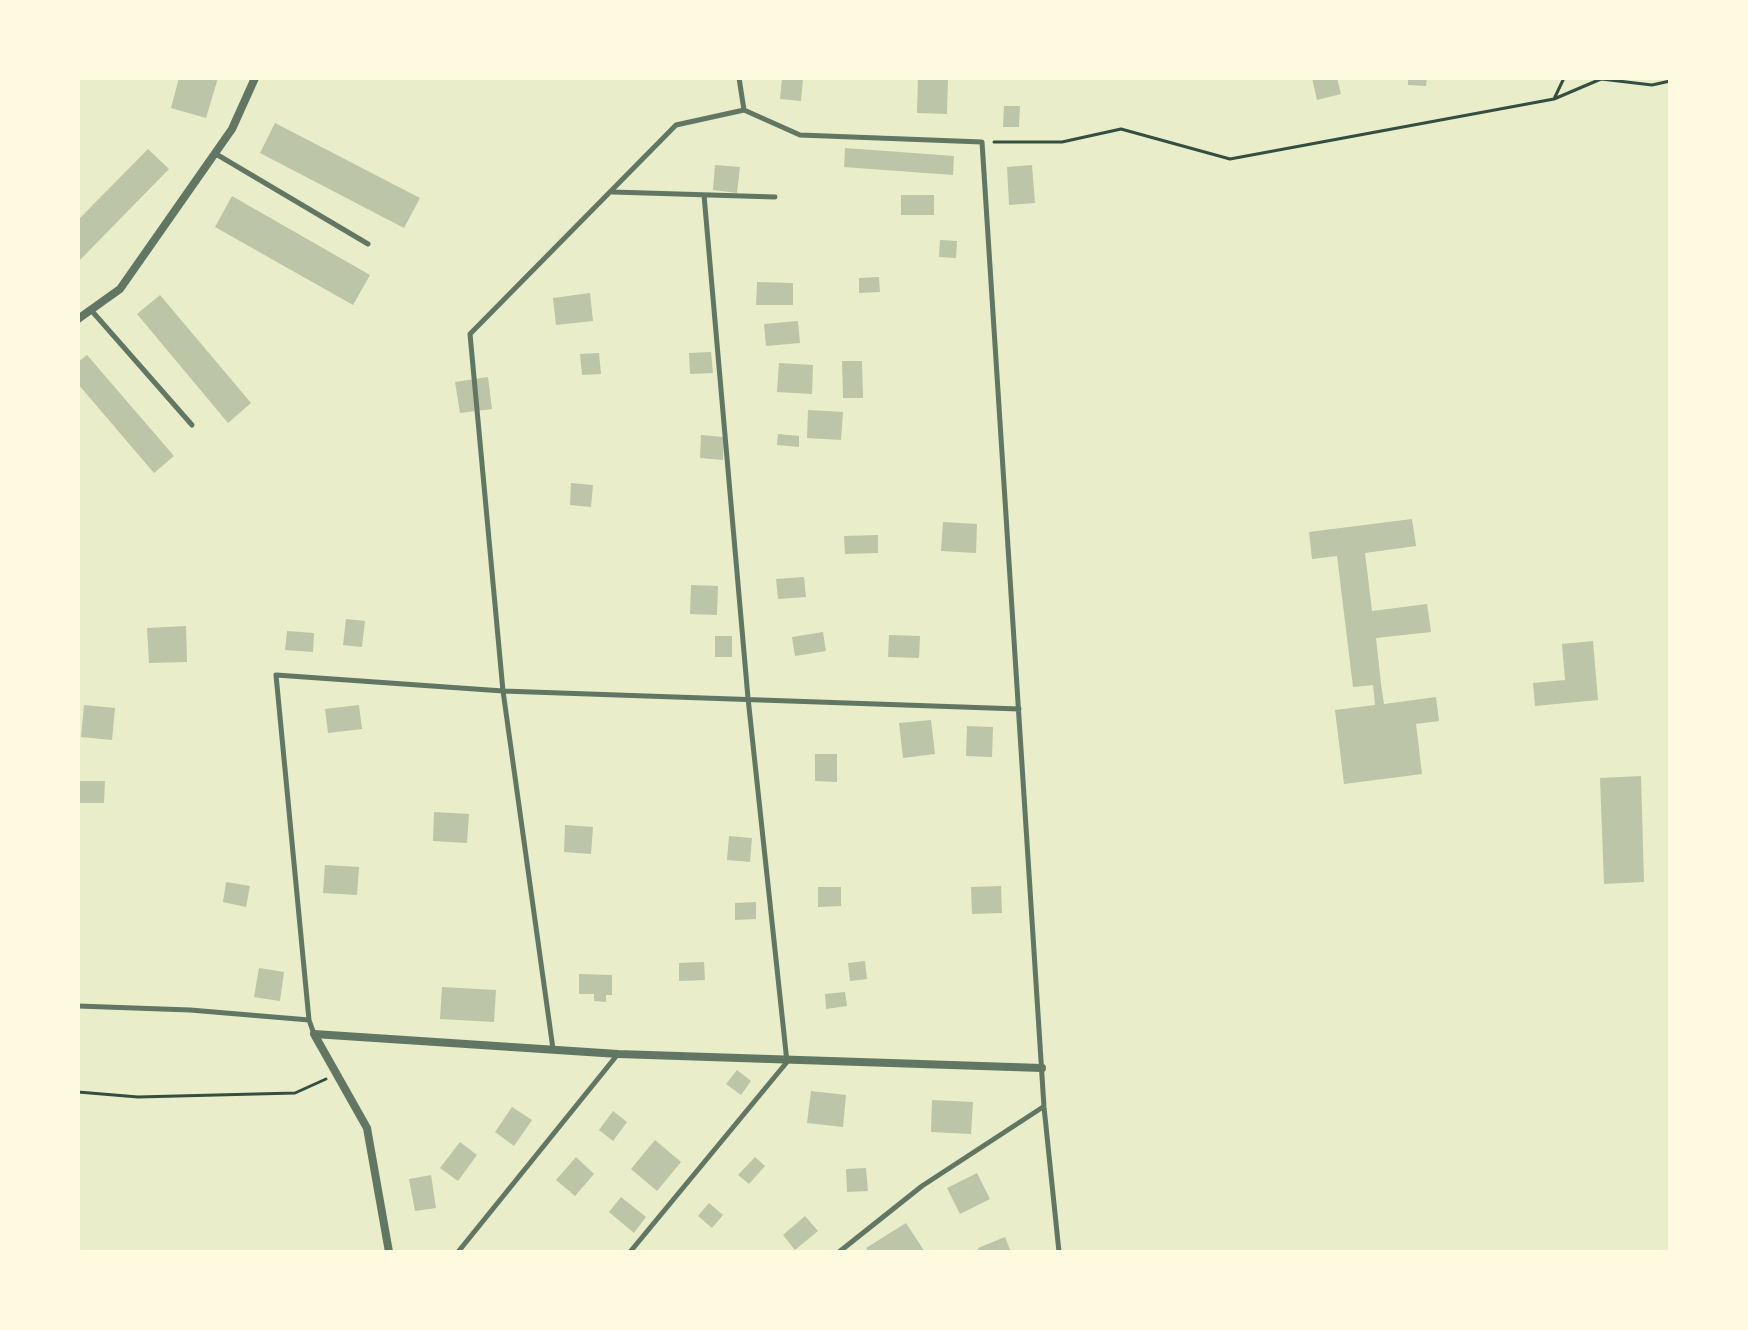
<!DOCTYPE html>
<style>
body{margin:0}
#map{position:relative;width:1748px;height:1330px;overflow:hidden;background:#e9edc9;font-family:Georgia,serif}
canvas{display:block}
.frame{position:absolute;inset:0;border:80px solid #fefae0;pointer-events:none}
</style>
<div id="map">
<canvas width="1748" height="1330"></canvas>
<div class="frame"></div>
</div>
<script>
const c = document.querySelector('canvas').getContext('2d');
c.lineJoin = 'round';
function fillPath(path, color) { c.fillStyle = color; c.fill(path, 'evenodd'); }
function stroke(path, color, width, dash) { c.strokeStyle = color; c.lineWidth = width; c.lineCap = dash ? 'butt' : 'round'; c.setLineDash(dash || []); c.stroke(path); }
fillPath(new Path2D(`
 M 179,78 L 218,78 L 206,118 L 171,108 Z
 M 782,78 L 803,78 L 801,101 L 780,99 Z
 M 918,78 L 948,78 L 947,114 L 917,113 Z
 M 1312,78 L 1337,78 L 1341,94 L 1317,100 Z
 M 1408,78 L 1427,78 L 1426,86 L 1408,85 Z
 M 1004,106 L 1020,106 L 1019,127 L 1003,127 Z
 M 275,123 L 420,198 L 404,228 L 260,153 Z
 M 845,148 L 954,156 L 953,175 L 844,167 Z
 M 148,149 L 169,169 L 78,262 L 78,220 Z
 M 715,165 L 740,167 L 737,193 L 713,190 Z
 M 1032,165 L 1035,203 L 1009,205 L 1007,167 Z
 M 901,195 L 934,195 L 934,215 L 901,215 Z
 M 232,196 L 370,275 L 353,305 L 215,227 Z
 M 940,240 L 957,241 L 956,258 L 939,257 Z
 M 879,277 L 880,292 L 859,293 L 859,278 Z
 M 757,282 L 793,283 L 793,305 L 756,305 Z
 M 590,293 L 593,321 L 556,325 L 553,298 Z
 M 160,295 L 251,403 L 228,423 L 137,314 Z
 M 798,321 L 800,343 L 766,346 L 764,324 Z
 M 711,352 L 713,373 L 690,374 L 689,353 Z
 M 599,353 L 601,374 L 582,375 L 580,354 Z
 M 87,355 L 174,456 L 154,473 L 78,384 L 78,362 Z
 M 842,361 L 862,361 L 863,398 L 843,398 Z
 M 779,363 L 813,365 L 812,394 L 777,392 Z
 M 488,377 L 492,409 L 460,413 L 455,382 Z
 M 808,410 L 843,412 L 841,440 L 807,438 Z
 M 778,434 L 799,436 L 799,447 L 777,445 Z
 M 701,435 L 724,437 L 723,460 L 700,458 Z
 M 571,483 L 593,485 L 591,507 L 570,505 Z
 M 1412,519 L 1416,546 L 1365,553 L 1372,611 L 1427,604 L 1431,632 L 1376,638 L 1381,684 L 1384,704 L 1436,697 L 1439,721 L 1416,724 L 1422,774 L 1344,784 L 1335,710 L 1375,705 L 1373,685 L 1353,687 L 1337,556 L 1312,559 L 1309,532 Z
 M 943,522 L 977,524 L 976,553 L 941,551 Z
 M 878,535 L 878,553 L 845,554 L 844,536 Z
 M 804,577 L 806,597 L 778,599 L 776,579 Z
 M 691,585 L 718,586 L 717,615 L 690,614 Z
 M 346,619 L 365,621 L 362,647 L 343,645 Z
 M 186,626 L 187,662 L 149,663 L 147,628 Z
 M 287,631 L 314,633 L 313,652 L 285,650 Z
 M 823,632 L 826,651 L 795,656 L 792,637 Z
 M 889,635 L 920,636 L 919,658 L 888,657 Z
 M 715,636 L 732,636 L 732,657 L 715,657 Z
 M 1593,641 L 1598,700 L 1535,706 L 1533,683 L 1565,680 L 1562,644 Z
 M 84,705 L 115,708 L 112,740 L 81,737 Z
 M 359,705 L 362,729 L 328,733 L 325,709 Z
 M 931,720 L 935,754 L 903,758 L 899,723 Z
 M 967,726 L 993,727 L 992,757 L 966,756 Z
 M 815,754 L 837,754 L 837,782 L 815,781 Z
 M 1641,776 L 1644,882 L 1604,884 L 1600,778 Z
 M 78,781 L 105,781 L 104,803 L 78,803 Z
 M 434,812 L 469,814 L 467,843 L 433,841 Z
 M 565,825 L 593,827 L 591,854 L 564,852 Z
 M 729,836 L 752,838 L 750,862 L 727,860 Z
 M 325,865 L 359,867 L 357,895 L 323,893 Z
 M 226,882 L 250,886 L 246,907 L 223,902 Z
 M 1001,886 L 1002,913 L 972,914 L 971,887 Z
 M 818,887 L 841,887 L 841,906 L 818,907 Z
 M 756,902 L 756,919 L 735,920 L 735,903 Z
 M 865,961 L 867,979 L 850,981 L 848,963 Z
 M 704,962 L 705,980 L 679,981 L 679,963 Z
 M 259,968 L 284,972 L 280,1001 L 254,997 Z
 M 579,974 L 612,975 L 612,995 L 606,995 L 606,1002 L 594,1001 L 594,994 L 579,994 Z
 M 442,987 L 496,990 L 494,1022 L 440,1019 Z
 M 845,992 L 847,1006 L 826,1009 L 825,994 Z
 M 737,1070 L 751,1081 L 741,1095 L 726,1084 Z
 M 811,1091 L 846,1095 L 843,1127 L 807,1123 Z
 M 932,1100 L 973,1102 L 971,1134 L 931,1132 Z
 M 512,1107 L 532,1120 L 514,1146 L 495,1132 Z
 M 613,1111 L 627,1122 L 613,1141 L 599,1130 Z
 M 655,1140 L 681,1162 L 657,1191 L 631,1169 Z
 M 460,1142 L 477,1155 L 458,1181 L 440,1168 Z
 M 576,1157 L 594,1174 L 575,1196 L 556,1180 Z
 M 755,1157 L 765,1166 L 749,1184 L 738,1175 Z
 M 866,1168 L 868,1191 L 847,1192 L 846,1169 Z
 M 977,1173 L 990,1199 L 960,1214 L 947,1188 Z
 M 431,1175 L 436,1208 L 415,1211 L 409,1179 Z
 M 621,1197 L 646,1217 L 634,1233 L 609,1212 Z
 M 709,1203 L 723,1215 L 712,1228 L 698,1216 Z
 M 805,1216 L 818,1231 L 795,1250 L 783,1235 Z
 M 906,1223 L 925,1252 L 869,1252 L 866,1248 Z
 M 1005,1237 L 1011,1252 L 979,1252 L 978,1248 Z`), '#bcc5a7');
stroke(new Path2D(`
 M 1554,99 L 1601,79 L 1652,85 L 1670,81
 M 994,142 L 1062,142 L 1121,129 L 1230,159 L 1554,99 L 1564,78
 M 78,1092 L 138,1097 L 295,1093 L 326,1079`), '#344e41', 3);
stroke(new Path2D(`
 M 739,78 L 744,110 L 800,135 L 982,142 L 1044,1107 L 1059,1252
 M 216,154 L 368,244
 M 613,192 L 775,197
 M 91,310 L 192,425
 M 78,1006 L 190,1010 L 309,1020
 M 314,1034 L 309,1020 L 276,675 L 503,691 L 1019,709
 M 553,1049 L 503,691 L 470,334 L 676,125 L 744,110
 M 458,1252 L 618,1054
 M 630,1252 L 787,1062 L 748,698 L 704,195
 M 839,1252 L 922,1186 L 1043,1107`), '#617663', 5);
stroke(new Path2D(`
 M 78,319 L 120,289 L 232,129 L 255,78
 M 389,1252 L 367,1128 L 314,1034 L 618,1054 L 1042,1068`), '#617663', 8);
</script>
